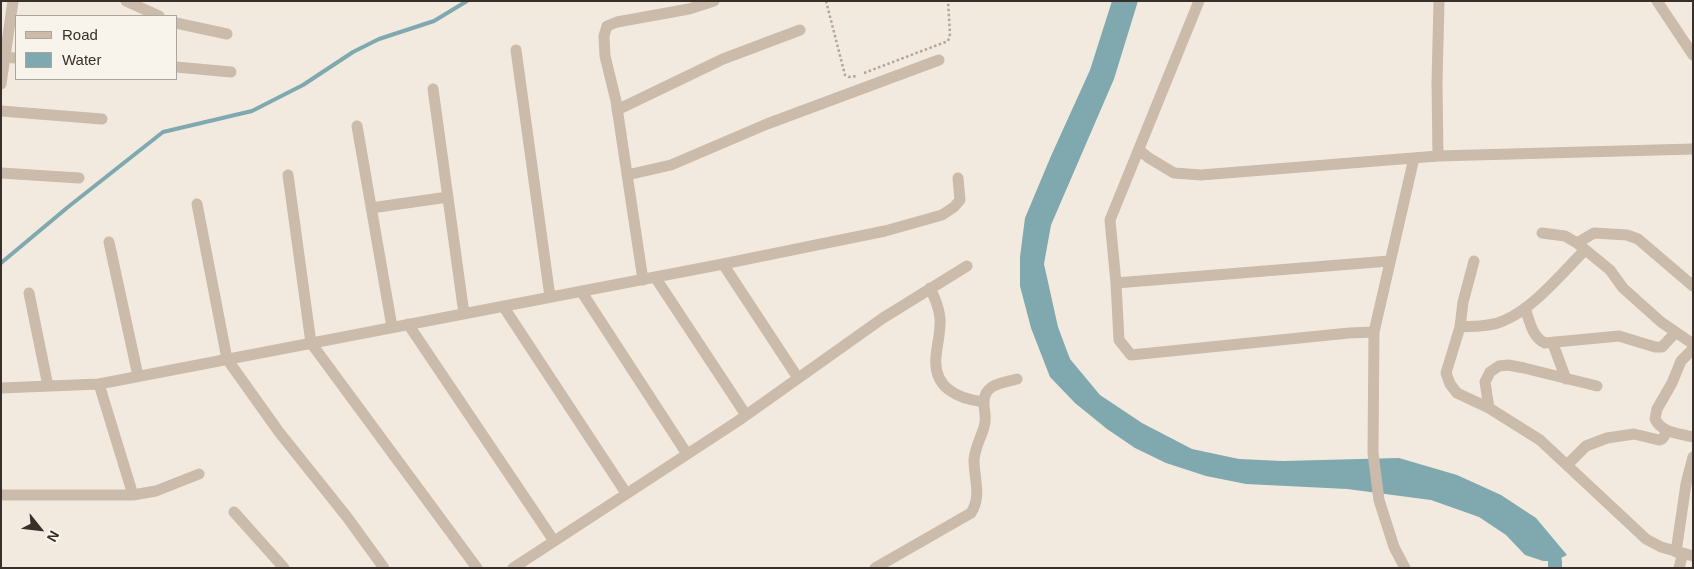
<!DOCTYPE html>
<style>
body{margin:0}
#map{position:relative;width:1694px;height:569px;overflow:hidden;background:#f2eadf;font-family:Helvetica,sans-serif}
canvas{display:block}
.frame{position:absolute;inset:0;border:2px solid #382f2a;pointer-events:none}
.legend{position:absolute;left:15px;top:15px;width:162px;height:65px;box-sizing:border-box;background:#f9f4eb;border:1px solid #aca59e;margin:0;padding:6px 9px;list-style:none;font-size:15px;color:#382f2a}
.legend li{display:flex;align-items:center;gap:10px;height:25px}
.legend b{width:25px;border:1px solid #aca59e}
.north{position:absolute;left:15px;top:504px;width:50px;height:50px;-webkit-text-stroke:4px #f9f4eb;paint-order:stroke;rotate:119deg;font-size:14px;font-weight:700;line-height:20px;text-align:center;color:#382f2a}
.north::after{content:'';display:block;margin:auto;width:18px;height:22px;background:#382f2a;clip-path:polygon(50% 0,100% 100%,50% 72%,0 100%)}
</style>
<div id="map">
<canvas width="1694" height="569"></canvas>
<div class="frame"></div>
<ul class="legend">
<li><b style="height:6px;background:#cabbab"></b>Road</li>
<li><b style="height:14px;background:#7fa9ae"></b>Water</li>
</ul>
<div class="north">N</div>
</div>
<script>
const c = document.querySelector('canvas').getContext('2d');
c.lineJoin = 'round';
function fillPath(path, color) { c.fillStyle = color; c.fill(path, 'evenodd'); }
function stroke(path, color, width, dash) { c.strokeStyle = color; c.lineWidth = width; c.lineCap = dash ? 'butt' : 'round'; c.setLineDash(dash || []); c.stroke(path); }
fillPath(new Path2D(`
 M 1112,1 L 1138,1 L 1114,79 L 1051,225 L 1044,264 L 1058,327 L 1070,359 L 1100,395 L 1142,423 L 1192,449 L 1239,459 L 1283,461 L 1399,458 L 1457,475 L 1501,495 L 1536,518 L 1567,555 L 1555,561 L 1543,561 L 1525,555 L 1506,535 L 1479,517 L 1431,500 L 1347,489 L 1246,484 L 1206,476 L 1166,463 L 1135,448 L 1107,429 L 1075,403 L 1050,377 L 1031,328 L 1020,286 L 1020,257 L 1025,218 L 1051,156 L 1090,70 Z`), '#7fa9ae');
stroke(new Path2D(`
 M 1,263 L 68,207 L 163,132 L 252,111 L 303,85 L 353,52 L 379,39 L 434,21 L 467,1`), '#7fa9ae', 4);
stroke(new Path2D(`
 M 1555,561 L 1555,568`), '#7fa9ae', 14);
stroke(new Path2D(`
 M 826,1 L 845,75 L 849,77 L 857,76
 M 864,73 L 948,41 L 950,34 L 948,1`), '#b6a595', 2.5, [2.5, 2.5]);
stroke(new Path2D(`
 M 126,1 L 159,16
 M 1199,1 L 1110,220 L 1116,283 L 1119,340 L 1131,355 L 1349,333 L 1374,332
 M 1657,1 L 1693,55
 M 176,23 L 227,34
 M 516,50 L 550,297
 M 1,57 L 16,58
 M 176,67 L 231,72
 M 1,84 L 13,1
 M 433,89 L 464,314
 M 617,110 L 723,59 L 800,30
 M 1,111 L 102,119
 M 357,126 L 392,327
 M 1139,150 L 1149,158 L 1174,173 L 1201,175 L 1438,156 L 1693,149
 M 1438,156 L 1437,83 L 1439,1
 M 1,173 L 79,178
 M 288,175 L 311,343 L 477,568
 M 627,175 L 671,165 L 767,124 L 939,60
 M 197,204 L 227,359 L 279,432 L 347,517 L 384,568
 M 371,208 L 448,197
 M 1542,233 L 1565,236 L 1577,243 L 1610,270 L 1623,288 L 1661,322 L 1693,344
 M 109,242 L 138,376
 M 1577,243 L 1594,233 L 1627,235 L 1638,239 L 1693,286
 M 1474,261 L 1463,302 L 1460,327 L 1446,373 L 1450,384 L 1457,393 L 1489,408 L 1540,440 L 1646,539 L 1661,547 L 1693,556
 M 723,264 L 798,378
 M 655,277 L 746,415
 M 643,280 L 616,101 L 605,56 L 604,36 L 607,26 L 617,22 L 689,9 L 714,1
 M 1116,283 L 1389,261
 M 930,288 C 935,298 939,308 940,318 C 941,331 937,344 936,357 C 933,388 958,399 984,402
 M 581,291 L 687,454
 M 29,293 L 48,386
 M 503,306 L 626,493
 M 1525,308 C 1530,322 1532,337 1545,343 L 1619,336 L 1655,347 L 1662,347 L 1675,333
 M 408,324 L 554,541
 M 1460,327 C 1474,326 1490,327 1503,321 C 1534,308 1561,274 1585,250
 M 1553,344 L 1566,379
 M 1693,349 L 1681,361 L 1672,383 L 1657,409 L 1655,419 C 1662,433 1678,433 1693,437
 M 1,388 L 99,384
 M 1489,408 L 1485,382 L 1490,372 L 1499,366 L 1508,365 L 1524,368 L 1597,386
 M 1567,465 L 1586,446 L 1607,438 L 1634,434 L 1659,440 L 1662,439 L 1668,431
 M 1,495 L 133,495 L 99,384 L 723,264 L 885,231 L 942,215 L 954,207 L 960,200 L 958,178
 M 133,495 L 156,491 L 199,474
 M 234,512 L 284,568
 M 1676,552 L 1686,484 L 1693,457
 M 513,568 L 738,421 L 883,318 L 967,266
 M 875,568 L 971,513 C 982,496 974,479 974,460 C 975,447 981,438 984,427 C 987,419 984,411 984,404 C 983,384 1002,383 1017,379
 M 1405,568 L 1394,547 L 1379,500 L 1373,453 L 1374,332 L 1414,158
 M 1679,568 L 1683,553`), '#cabbab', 11);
</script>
